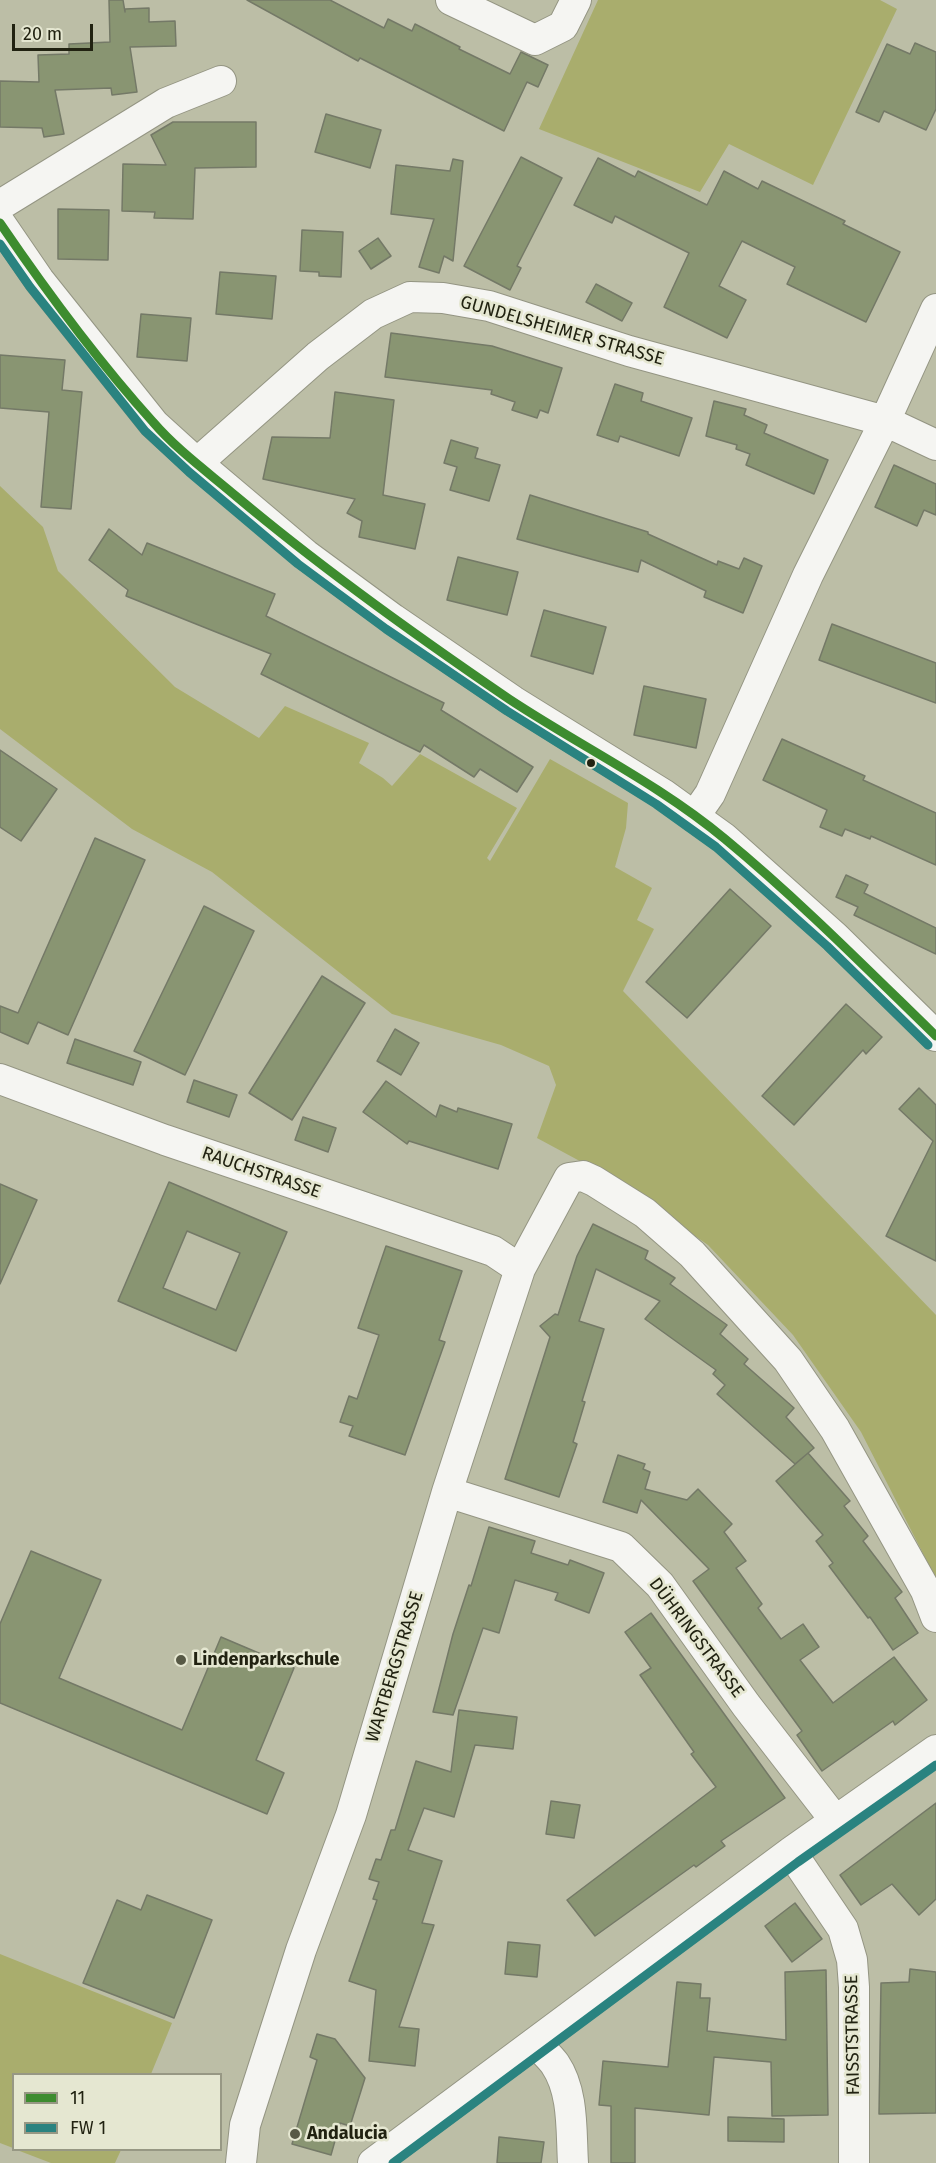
<!DOCTYPE html>
<meta charset="utf-8">
<style>
body{margin:0}
#map{position:relative;width:936px;height:2163px;overflow:hidden;background:#bcbea6;font-family:"Fira Sans",sans-serif}
canvas{display:block}
.legend{position:absolute;left:12px;top:2073px;width:210px;height:78px;box-sizing:border-box;background:#e5e7d1;border:2px solid #979884;margin:0;padding:8px 10px;list-style:none;font-size:18px;color:#212211}
.legend li{display:flex;align-items:center;gap:12px;height:30px}
.legend b{width:30px;border:2px solid #979884}
.scale{position:absolute;left:12px;top:24px;width:81px;height:27px;box-sizing:border-box;border:3px solid #212211;border-top:0;padding-left:8px;font-size:18px;line-height:21px;white-space:nowrap;color:#212211;-webkit-text-stroke:4px #e5e7d1;paint-order:stroke}
</style>
<div id="map">
<canvas width="936" height="2163"></canvas>
<ul class="legend">
<li><b style="height:8px;background:#3d8c2f"></b>11</li>
<li><b style="height:8px;background:#2a8380"></b>FW 1</li>
</ul>
<div class="scale">20 m</div>
</div>
<script>
const c = document.querySelector('canvas').getContext('2d');
c.lineJoin = 'round';
function fillPath(path, color) { c.fillStyle = color; c.fill(path, 'evenodd'); }
function stroke(path, color, width, dash) { c.strokeStyle = color; c.lineWidth = width; c.lineCap = dash ? 'butt' : 'round'; c.setLineDash(dash || []); c.stroke(path); }
function write(font, color, halo, rows, align = 'center') {
  c.font = font + ' "Fira Sans",sans-serif'; c.lineWidth = 5; c.setLineDash([]); c.textBaseline = 'middle'; c.strokeStyle = halo; c.fillStyle = color; for (const [text, x, y, turn = 0] of rows) {
    c.save(); c.translate(x, y); c.rotate((+turn || 0) * Math.PI / 180); c.textAlign = isNaN(turn) ? turn : align; if (halo) c.strokeText(text, 0, 0); c.fillText(text, 0, 0); c.restore();
  }
}
fillPath(new Path2D(`
 M 598,0 L 880,0 L 897,9 L 813,185 L 729,144 L 700,192 L 539,129 Z
 M 0,486 L 43,527 L 58,571 L 175,687 L 259,738 L 285,706 L 369,743 L 359,763 L 383,778 L 392,786 L 420,754 L 517,808 L 487,858 L 490,861 L 550,759 L 628,803 L 626,828 L 615,867 L 652,888 L 637,920 L 654,929 L 623,991 L 936,1315 L 936,1579 L 861,1432 L 793,1335 L 708,1245 L 615,1180 L 537,1138 L 556,1085 L 549,1066 L 501,1045 L 392,1014 L 212,872 L 132,829 L 0,729 Z
 M 0,1954 L 172,2023 L 151,2074 L 14,2074 L 13,2148 L 0,2143 Z
 M 17,2150 L 121,2150 L 115,2163 L 51,2163 Z`), '#a9ad6d');
const building = new Path2D(`
 M 109,0 L 123,0 L 125,12 L 125,9 L 149,8 L 149,22 L 175,21 L 176,46 L 130,47 L 137,92 L 112,95 L 111,88 L 55,90 L 64,134 L 44,137 L 42,128 L 0,127 L 0,81 L 39,82 L 38,55 L 69,54 L 69,44 L 110,42 Z
 M 247,0 L 330,0 L 384,28 L 388,19 L 412,31 L 415,24 L 460,47 L 459,49 L 510,74 L 521,52 L 548,65 L 538,87 L 527,82 L 504,131 L 360,58 L 358,61 Z
 M 915,43 L 936,52 L 936,109 L 926,130 L 884,111 L 879,122 L 856,112 L 887,44 L 910,54 Z
 M 326,114 L 381,130 L 370,168 L 315,152 Z
 M 173,122 L 256,122 L 256,167 L 195,168 L 193,219 L 154,218 L 155,212 L 122,211 L 123,164 L 166,165 L 151,135 Z
 M 521,157 L 562,178 L 517,266 L 521,268 L 510,290 L 464,266 Z
 M 598,158 L 635,177 L 638,171 L 707,205 L 724,171 L 758,189 L 762,181 L 845,221 L 843,224 L 900,252 L 866,322 L 787,284 L 795,267 L 742,241 L 719,286 L 746,300 L 727,338 L 664,307 L 689,253 L 615,216 L 612,223 L 574,205 Z
 M 453,159 L 463,161 L 453,261 L 444,256 L 439,273 L 419,267 L 434,219 L 391,214 L 396,165 L 450,171 Z
 M 58,209 L 109,210 L 108,260 L 58,259 Z
 M 302,230 L 343,232 L 341,277 L 319,276 L 319,272 L 300,271 Z
 M 378,238 L 391,256 L 371,269 L 359,251 Z
 M 220,272 L 276,276 L 272,319 L 216,314 Z
 M 596,284 L 632,303 L 622,321 L 586,302 Z
 M 141,314 L 191,318 L 187,361 L 137,357 Z
 M 391,333 L 492,346 L 562,368 L 548,413 L 540,410 L 537,418 L 512,410 L 515,402 L 491,394 L 492,390 L 385,377 Z
 M 0,355 L 65,360 L 62,390 L 82,392 L 71,509 L 41,507 L 49,412 L 0,408 Z
 M 615,384 L 643,393 L 641,401 L 692,418 L 679,456 L 620,436 L 618,442 L 597,435 Z
 M 335,392 L 394,400 L 383,495 L 425,504 L 415,549 L 359,537 L 362,521 L 347,513 L 355,499 L 263,479 L 272,437 L 330,438 Z
 M 714,401 L 746,409 L 744,415 L 767,425 L 764,433 L 828,460 L 814,494 L 746,465 L 750,454 L 736,449 L 737,445 L 706,436 Z
 M 451,440 L 478,448 L 475,458 L 500,465 L 489,501 L 450,490 L 457,467 L 444,463 Z
 M 894,465 L 936,484 L 936,515 L 924,510 L 917,526 L 875,507 Z
 M 530,495 L 648,532 L 648,534 L 717,565 L 718,561 L 739,569 L 744,558 L 762,566 L 743,613 L 704,597 L 706,591 L 641,560 L 638,572 L 517,539 Z
 M 109,529 L 142,555 L 147,543 L 275,594 L 266,616 L 444,703 L 441,710 L 533,767 L 517,792 L 480,769 L 474,777 L 424,745 L 420,752 L 261,674 L 271,654 L 126,596 L 128,590 L 89,560 Z
 M 458,557 L 518,572 L 507,615 L 447,600 Z
 M 544,610 L 606,627 L 593,674 L 531,656 Z
 M 832,624 L 936,663 L 936,703 L 819,660 Z
 M 644,686 L 706,699 L 696,748 L 634,735 Z
 M 782,739 L 865,776 L 863,780 L 936,813 L 936,865 L 871,836 L 870,839 L 845,829 L 842,836 L 820,827 L 827,810 L 763,780 Z
 M 0,750 L 57,789 L 21,841 L 0,827 Z
 M 95,838 L 145,860 L 68,1035 L 38,1022 L 28,1044 L 0,1032 L 0,1006 L 18,1013 Z
 M 846,875 L 868,885 L 864,893 L 936,928 L 936,954 L 854,915 L 858,907 L 836,897 Z
 M 730,889 L 771,926 L 687,1018 L 646,982 Z
 M 204,906 L 254,931 L 185,1075 L 134,1051 Z
 M 322,976 L 365,1003 L 292,1120 L 249,1093 Z
 M 846,1004 L 882,1037 L 866,1054 L 863,1050 L 794,1125 L 762,1096 Z
 M 395,1029 L 419,1043 L 401,1075 L 377,1061 Z
 M 75,1039 L 141,1062 L 133,1085 L 67,1063 Z
 M 194,1080 L 237,1095 L 229,1117 L 187,1102 Z
 M 386,1081 L 436,1117 L 440,1105 L 457,1112 L 458,1108 L 512,1124 L 498,1169 L 409,1141 L 407,1144 L 363,1112 Z
 M 919,1088 L 936,1105 L 936,1261 L 886,1236 L 933,1141 L 899,1109 Z
 M 303,1117 L 336,1128 L 328,1152 L 295,1140 Z
 M 169,1182 L 287,1232 L 236,1351 L 118,1301 ZM 187,1231 L 240,1253 L 216,1310 L 163,1288 Z
 M 0,1184 L 37,1200 L 0,1284 Z
 M 593,1224 L 648,1251 L 645,1259 L 675,1278 L 670,1284 L 727,1325 L 720,1334 L 748,1359 L 744,1364 L 794,1408 L 786,1417 L 814,1448 L 795,1464 L 717,1394 L 725,1385 L 713,1374 L 716,1370 L 645,1319 L 660,1301 L 596,1269 L 579,1321 L 604,1329 L 582,1401 L 585,1402 L 573,1442 L 577,1444 L 559,1497 L 505,1479 L 550,1337 L 540,1326 L 555,1314 L 558,1315 L 577,1256 Z
 M 386,1246 L 462,1271 L 439,1340 L 445,1342 L 405,1455 L 349,1436 L 353,1426 L 340,1422 L 349,1396 L 357,1399 L 379,1335 L 358,1328 Z
 M 808,1453 L 850,1501 L 844,1506 L 868,1536 L 863,1541 L 902,1592 L 895,1598 L 918,1633 L 893,1650 L 870,1617 L 868,1618 L 829,1566 L 833,1563 L 816,1541 L 823,1535 L 776,1481 Z
 M 618,1455 L 645,1464 L 643,1469 L 650,1472 L 645,1489 L 687,1500 L 698,1489 L 732,1524 L 724,1532 L 746,1561 L 736,1568 L 762,1604 L 758,1608 L 781,1639 L 803,1624 L 819,1647 L 800,1660 L 833,1703 L 894,1657 L 927,1700 L 895,1725 L 893,1721 L 822,1771 L 797,1735 L 802,1731 L 693,1581 L 709,1569 L 641,1500 L 637,1513 L 603,1502 Z
 M 489,1527 L 535,1541 L 531,1553 L 568,1565 L 570,1560 L 604,1573 L 589,1613 L 555,1600 L 558,1593 L 515,1580 L 499,1633 L 483,1628 L 453,1715 L 433,1712 L 453,1634 L 469,1585 L 471,1586 Z
 M 31,1551 L 101,1580 L 59,1678 L 182,1730 L 221,1637 L 294,1668 L 256,1760 L 284,1773 L 267,1814 L 0,1703 L 0,1624 Z
 M 651,1613 L 785,1798 L 721,1841 L 725,1846 L 696,1867 L 694,1865 L 595,1936 L 567,1900 L 716,1787 L 691,1754 L 694,1752 L 640,1675 L 651,1668 L 625,1632 Z
 M 459,1710 L 517,1717 L 513,1749 L 475,1745 L 454,1817 L 424,1808 L 408,1850 L 442,1861 L 422,1923 L 434,1925 L 399,2027 L 419,2029 L 415,2066 L 369,2061 L 376,1990 L 349,1981 L 377,1900 L 373,1899 L 379,1882 L 369,1879 L 376,1859 L 381,1860 L 391,1830 L 395,1830 L 416,1761 L 451,1772 Z
 M 551,1801 L 580,1805 L 574,1838 L 546,1834 Z
 M 936,1803 L 936,1899 L 919,1915 L 892,1884 L 861,1905 L 840,1875 Z
 M 147,1895 L 212,1920 L 174,2018 L 83,1983 L 117,1900 L 141,1910 Z
 M 795,1903 L 822,1939 L 792,1962 L 765,1926 Z
 M 508,1942 L 540,1945 L 537,1977 L 505,1974 Z
 M 910,1969 L 936,1972 L 936,2113 L 879,2114 L 881,1983 L 909,1982 Z
 M 826,1970 L 828,2115 L 772,2116 L 771,2062 L 714,2057 L 709,2115 L 635,2108 L 635,2163 L 611,2163 L 611,2106 L 599,2105 L 603,2061 L 668,2067 L 677,1982 L 701,1984 L 700,1998 L 710,1998 L 707,2031 L 786,2040 L 785,1972 Z
 M 317,2034 L 335,2039 L 365,2078 L 350,2126 L 340,2123 L 331,2155 L 292,2144 L 317,2060 L 310,2057 Z
 M 728,2117 L 784,2119 L 784,2142 L 728,2141 Z
 M 499,2137 L 544,2142 L 541,2163 L 497,2163 Z`);
fillPath(building, '#899572');
stroke(building, '#747967', 1.5);
const street = new Path2D(`
 M 451,0 L 535,40 L 563,26 L 576,0
 M 0,205 L 166,103 L 221,81
 M 0,223 L 39,280 L 154,424 L 197,463 L 306,555 L 393,619 L 513,701 L 663,794 L 724,838 L 835,937 L 936,1036
 M 197,463 L 318,356 L 373,314 L 410,297 L 443,298 L 489,306 L 629,351 L 885,421 L 936,445
 M 694,817 L 710,794 L 808,575 L 885,421 L 936,309
 M 0,1079 L 165,1140 L 493,1251 L 520,1269
 M 447,1492 L 621,1547 L 660,1585 L 746,1705 L 835,1820
 M 791,1852 L 843,1929 L 852,1960 L 854,1987 L 854,2163
 M 536,2043 C 542,2050 550,2057 555,2064 C 574,2092 571,2131 573,2163
 M 241,2163 L 245,2125 L 301,1950 L 351,1815 L 447,1492 L 520,1269 L 569,1178 L 583,1176 L 594,1181 L 645,1213 L 692,1254 L 788,1360 L 835,1429 L 926,1591 L 936,1617
 M 373,2163 L 791,1852 L 936,1750`);
stroke(street, '#949583', 32);
stroke(street, '#f5f5f2', 30);
stroke(new Path2D(`
 M 0,223 C 47,292 97,360 153,422 C 177,450 209,473 237,497 C 324,570 415,635 509,699 C 580,746 659,784 725,839 C 799,900 867,969 936,1036`), '#3d8c2f', 9);
stroke(new Path2D(`
 M 0,244 L 30,287 L 145,431 L 189,472 L 298,564 L 386,629 L 507,711 L 656,804 L 716,847 L 827,946 L 928,1045
 M 393,2163 L 798,1862 L 936,1765`), '#2a8380', 9);
for (const [x, y, r, color] of [
 [591,763,5,"#212211"],
 [181,1660,6,"#575945"],
 [295,2134,6,"#575945"]
]) { const dot = new Path2D(); dot.arc(x, y, r, 0, 2 * Math.PI); c.fillStyle = color; c.fill(dot); stroke(dot, '#e5e7d1', 2); }
write('18px', '#212211', '#e5e7d1', [
 ["GUNDELSHEIMER STRASSE",562,331,16],
 ["RAUCHSTRASSE",261,1173,19],
 ["DÜHRINGSTRASSE",696,1638,53],
 ["WARTBERGSTRASSE",395,1667,-73],
 ["FAISSTSTRASSE",853,2035,-91]
]);
write('bold 18px', '#212211', '#e5e7d1', [
 ["Lindenparkschule",193,1660],
 ["Andalucia",307,2134]
], 'left');
</script>
